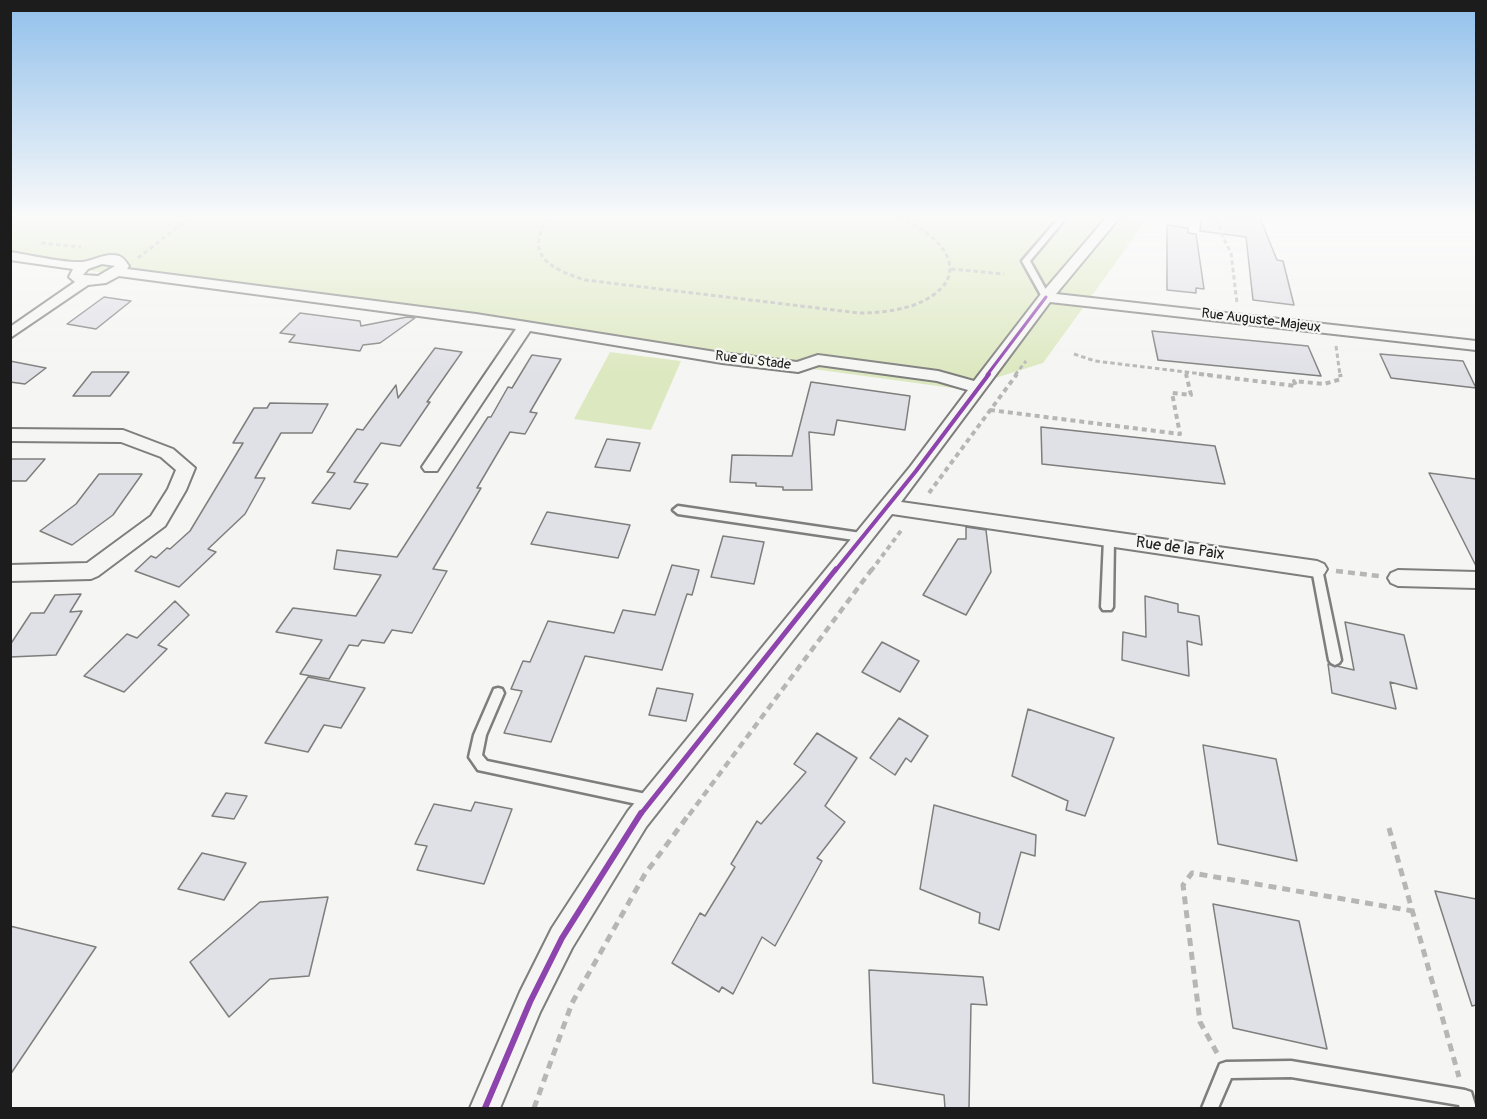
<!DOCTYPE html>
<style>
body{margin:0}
#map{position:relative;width:1487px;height:1119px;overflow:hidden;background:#f5f5f3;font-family:Pangolin,sans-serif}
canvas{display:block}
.frame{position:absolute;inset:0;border:12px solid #1c1c1c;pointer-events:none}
</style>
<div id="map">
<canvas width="1487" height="1119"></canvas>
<div class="frame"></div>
</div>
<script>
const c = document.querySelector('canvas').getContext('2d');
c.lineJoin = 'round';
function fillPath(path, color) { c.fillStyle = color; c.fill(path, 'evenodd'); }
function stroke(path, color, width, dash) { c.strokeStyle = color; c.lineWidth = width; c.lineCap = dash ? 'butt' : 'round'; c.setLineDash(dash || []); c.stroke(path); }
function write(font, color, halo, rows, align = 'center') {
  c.font = font + ' Pangolin,sans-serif'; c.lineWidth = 4.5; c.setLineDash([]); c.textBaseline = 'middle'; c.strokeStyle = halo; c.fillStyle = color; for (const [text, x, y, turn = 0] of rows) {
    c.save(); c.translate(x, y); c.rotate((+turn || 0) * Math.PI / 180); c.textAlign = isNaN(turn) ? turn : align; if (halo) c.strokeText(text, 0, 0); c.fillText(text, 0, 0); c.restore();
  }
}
fillPath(new Path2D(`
 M 11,218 L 1148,218 L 1043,363 L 960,389 L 11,260 Z
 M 610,352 L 681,361 L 651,430 L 574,419 Z`), '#dce8bf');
const building = new Path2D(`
 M 1201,218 L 1260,218 L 1277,260 L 1283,261 L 1294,305 L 1253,300 L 1246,237 L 1200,231 Z
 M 1167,225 L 1188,228 L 1188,233 L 1196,234 L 1204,289 L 1196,288 L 1196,293 L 1167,290 Z
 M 104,297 L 131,301 L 96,329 L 67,324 Z
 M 300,313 L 360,321 L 361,326 L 407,317 L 415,318 L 380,343 L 363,345 L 360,351 L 289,342 L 295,335 L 280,333 Z
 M 1152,331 L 1308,346 L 1321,376 L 1158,360 Z
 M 435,348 L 462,352 L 427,402 L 430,402 L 400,446 L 381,443 L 354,482 L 368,484 L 350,509 L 312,503 L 335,473 L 327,472 L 357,429 L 363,430 L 396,385 L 398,398 Z
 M 1380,354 L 1463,361 L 1476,388 L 1391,378 Z
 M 532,355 L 561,359 L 530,412 L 537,413 L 525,434 L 510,432 L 477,488 L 481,488 L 433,569 L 447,571 L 412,633 L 392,630 L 384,643 L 362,640 L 358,646 L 349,645 L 329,679 L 300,674 L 322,640 L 276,632 L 293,608 L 356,616 L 381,575 L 334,569 L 337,550 L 397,557 L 488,417 L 491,417 L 508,387 L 512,388 Z
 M 10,361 L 46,368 L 25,384 L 10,382 Z
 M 92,372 L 129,372 L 110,396 L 73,396 Z
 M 811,382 L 910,396 L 905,430 L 837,420 L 834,435 L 809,432 L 812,490 L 783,490 L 783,487 L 756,486 L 756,483 L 730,482 L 732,455 L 792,456 Z
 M 270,403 L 328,404 L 312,433 L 281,433 L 255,478 L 265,478 L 245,514 L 208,549 L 216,552 L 179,587 L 135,571 L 151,556 L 156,558 L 167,548 L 170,549 L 190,531 L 243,443 L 233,443 L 254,408 L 267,408 Z
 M 1041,427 L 1215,446 L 1225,484 L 1042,464 Z
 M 607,439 L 640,443 L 630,471 L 595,467 Z
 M 10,459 L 45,459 L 26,481 L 10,481 Z
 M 1429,473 L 1476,479 L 1476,566 Z
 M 99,474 L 142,474 L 113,515 L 72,545 L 40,531 L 76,504 Z
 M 547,512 L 630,525 L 618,558 L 531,544 Z
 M 966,527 L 986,530 L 991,572 L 966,615 L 923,595 L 958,539 L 966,539 Z
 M 723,536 L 764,542 L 754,584 L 711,577 Z
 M 672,565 L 699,570 L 692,595 L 687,594 L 662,670 L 585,656 L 551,742 L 504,733 L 522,691 L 511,689 L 523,661 L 530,662 L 548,621 L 614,633 L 623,610 L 655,615 Z
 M 81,594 L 70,612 L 82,611 L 56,655 L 10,657 L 10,645 L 31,613 L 44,613 L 55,595 Z
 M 1145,596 L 1178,604 L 1178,612 L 1199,616 L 1202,645 L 1187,641 L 1189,676 L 1122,660 L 1123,632 L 1146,637 Z
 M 175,601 L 189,615 L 158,645 L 167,649 L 124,692 L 84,676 L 127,634 L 137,638 Z
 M 1345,622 L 1404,635 L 1417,689 L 1390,682 L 1396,709 L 1332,693 L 1328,664 L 1354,670 Z
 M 882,642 L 919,661 L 900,692 L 862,672 Z
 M 308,677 L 365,688 L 341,728 L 324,725 L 308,752 L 265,743 Z
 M 657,688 L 693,694 L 686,721 L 649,715 Z
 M 1028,709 L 1114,738 L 1085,816 L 1066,810 L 1068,801 L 1012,776 Z
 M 899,718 L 928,736 L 911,762 L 906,758 L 895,775 L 870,758 Z
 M 817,733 L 857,758 L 825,806 L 845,822 L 817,858 L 822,861 L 775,946 L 762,937 L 733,994 L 722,987 L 719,992 L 672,963 L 700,913 L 705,916 L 735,867 L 731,864 L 757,821 L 761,824 L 806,772 L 794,764 Z
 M 1203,745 L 1276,759 L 1297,861 L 1218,844 Z
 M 226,793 L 247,796 L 234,819 L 212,816 Z
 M 475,802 L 512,809 L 484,884 L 417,870 L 427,846 L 415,844 L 434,804 L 471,811 Z
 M 934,805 L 1036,835 L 1035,856 L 1021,852 L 999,930 L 979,923 L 980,913 L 920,889 Z
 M 202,853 L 246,863 L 224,900 L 178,889 Z
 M 1435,891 L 1476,899 L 1476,1005 L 1472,1006 Z
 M 328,897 L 309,976 L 270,979 L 229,1017 L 190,962 L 260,902 Z
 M 1213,904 L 1299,921 L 1327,1049 L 1233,1028 Z
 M 10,926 L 96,947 L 10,1075 Z
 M 869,970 L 983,977 L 987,1005 L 971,1004 L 969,1108 L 945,1108 L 944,1095 L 873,1083 Z`);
fillPath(building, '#e0e0e7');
stroke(building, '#7e7e7d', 1.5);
const service = new Path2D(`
 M 1059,218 L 1066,218 L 1030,261 L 1050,297 L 1046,299 L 1042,297 L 1022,261 Z
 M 678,506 L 861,533 L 866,537 L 861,541 L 678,514 L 673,510 Z
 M 1109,535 L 1114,539 L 1113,607 L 1111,610 L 1103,610 L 1101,607 L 1104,539 Z
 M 1317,565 L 1321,566 L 1322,569 L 1341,660 L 1339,663 L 1335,665 L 1331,663 L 1329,660 L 1312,569 L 1313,566 Z
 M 498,688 L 502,689 L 504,693 L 486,735 L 482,755 L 487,761 L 651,795 L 656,797 L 658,801 L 656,805 L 651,807 L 478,770 L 469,757 L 474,735 L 494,689 Z
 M 1291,1061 L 1465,1090 L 1471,1092 L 1476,1108 L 1460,1108 L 1459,1105 L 1291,1077 L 1231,1078 L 1218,1108 L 1202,1108 L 1220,1064 L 1226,1062 Z`);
const minor = new Path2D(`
 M 1106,218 L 1119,218 L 1056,294 L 1476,341 L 1476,350 L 1050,302 L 901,502 L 1317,561 L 1324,564 L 1327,569 L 1324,574 L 1317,577 L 892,514 L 646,827 L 572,948 L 540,1012 L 500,1108 L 470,1108 L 520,992 L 552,928 L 628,811 L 910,467 L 968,390 L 937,381 L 819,365 L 798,372 L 722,363 L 530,331 L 437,471 L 425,471 L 422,467 L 516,329 L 119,276 L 106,283 L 88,285 L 10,338 L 10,327 L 75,282 L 69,277 L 73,269 L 10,260 L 10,252 C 30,255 63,263 82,262 C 94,261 105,252 119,256 C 124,258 126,262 129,266 L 127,269 L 476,314 L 722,353 L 797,362 L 818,355 L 938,371 L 974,381 L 1041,294 ZM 102,264 L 115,266 L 98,276 L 83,275 L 88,269 Z
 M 10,429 L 123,430 L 173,449 L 195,468 L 186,490 L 165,526 L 98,576 L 91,579 L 10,581 L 10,565 L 87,563 L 151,516 L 168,489 L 176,470 L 161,457 L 121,442 L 10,441 Z
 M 1398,570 L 1476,572 L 1476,588 L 1398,586 L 1391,583 L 1388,578 L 1391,573 Z`);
stroke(service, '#7e7e7d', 5);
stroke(minor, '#7e7e7d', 4);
stroke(new Path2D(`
 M 548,218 C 523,255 551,269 585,280 L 859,313 C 878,313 896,311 914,305 C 977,280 947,238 901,218
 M 1218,218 L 1221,233 L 1231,253 L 1237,303
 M 41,243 L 81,247
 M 138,258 L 189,218
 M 951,269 L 1004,274
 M 1336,346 L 1340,375
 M 1074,354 L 1095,361 L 1211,375
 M 1186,373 L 1187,375
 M 1015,375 L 1026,361`), '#b6b6b5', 3, [4.5, 3]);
stroke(new Path2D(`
 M 1199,374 L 1296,386 L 1294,381 L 1324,384 L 1341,379 L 1340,374
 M 990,410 L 1180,434 L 1172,393 L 1191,395 L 1186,374
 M 929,493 L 1017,374
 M 871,571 L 903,528`), '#b6b6b5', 4, [5, 4]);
stroke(new Path2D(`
 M 1336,571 L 1379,576
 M 689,815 L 872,569`), '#b6b6b5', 4.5, [7, 5]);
stroke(new Path2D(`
 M 1389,828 L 1459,1077
 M 1217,1053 L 1200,1022 L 1183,885 L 1192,873 L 1413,911
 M 534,1108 L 572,1003 L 645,874 L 690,813`), '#b6b6b5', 5, [8, 6]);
fillPath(service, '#f5f5f3');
fillPath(minor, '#f5f5f3');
stroke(new Path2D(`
 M 987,375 L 1046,297`), '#8e44ad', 3);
stroke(new Path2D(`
 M 835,571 L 916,471 L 989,374`), '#8e44ad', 4);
stroke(new Path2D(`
 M 640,815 L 836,569`), '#8e44ad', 5);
stroke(new Path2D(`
 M 485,1108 L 530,1002 L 562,938 L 641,813`), '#8e44ad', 6);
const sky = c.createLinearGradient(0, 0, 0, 375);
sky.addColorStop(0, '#91c0eb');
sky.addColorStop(0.58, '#fafafa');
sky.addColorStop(1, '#fafafa00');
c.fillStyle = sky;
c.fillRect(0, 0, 1487, 375);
write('14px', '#1c1c1c', '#f6f6f2', [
 ["Rue Auguste-Majeux",1261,321,7],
 ["Rue du Stade",753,361,7]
]);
write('16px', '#1c1c1c', '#f6f6f2', [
 ["Rue de la Paix",1180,549,8]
]);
</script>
